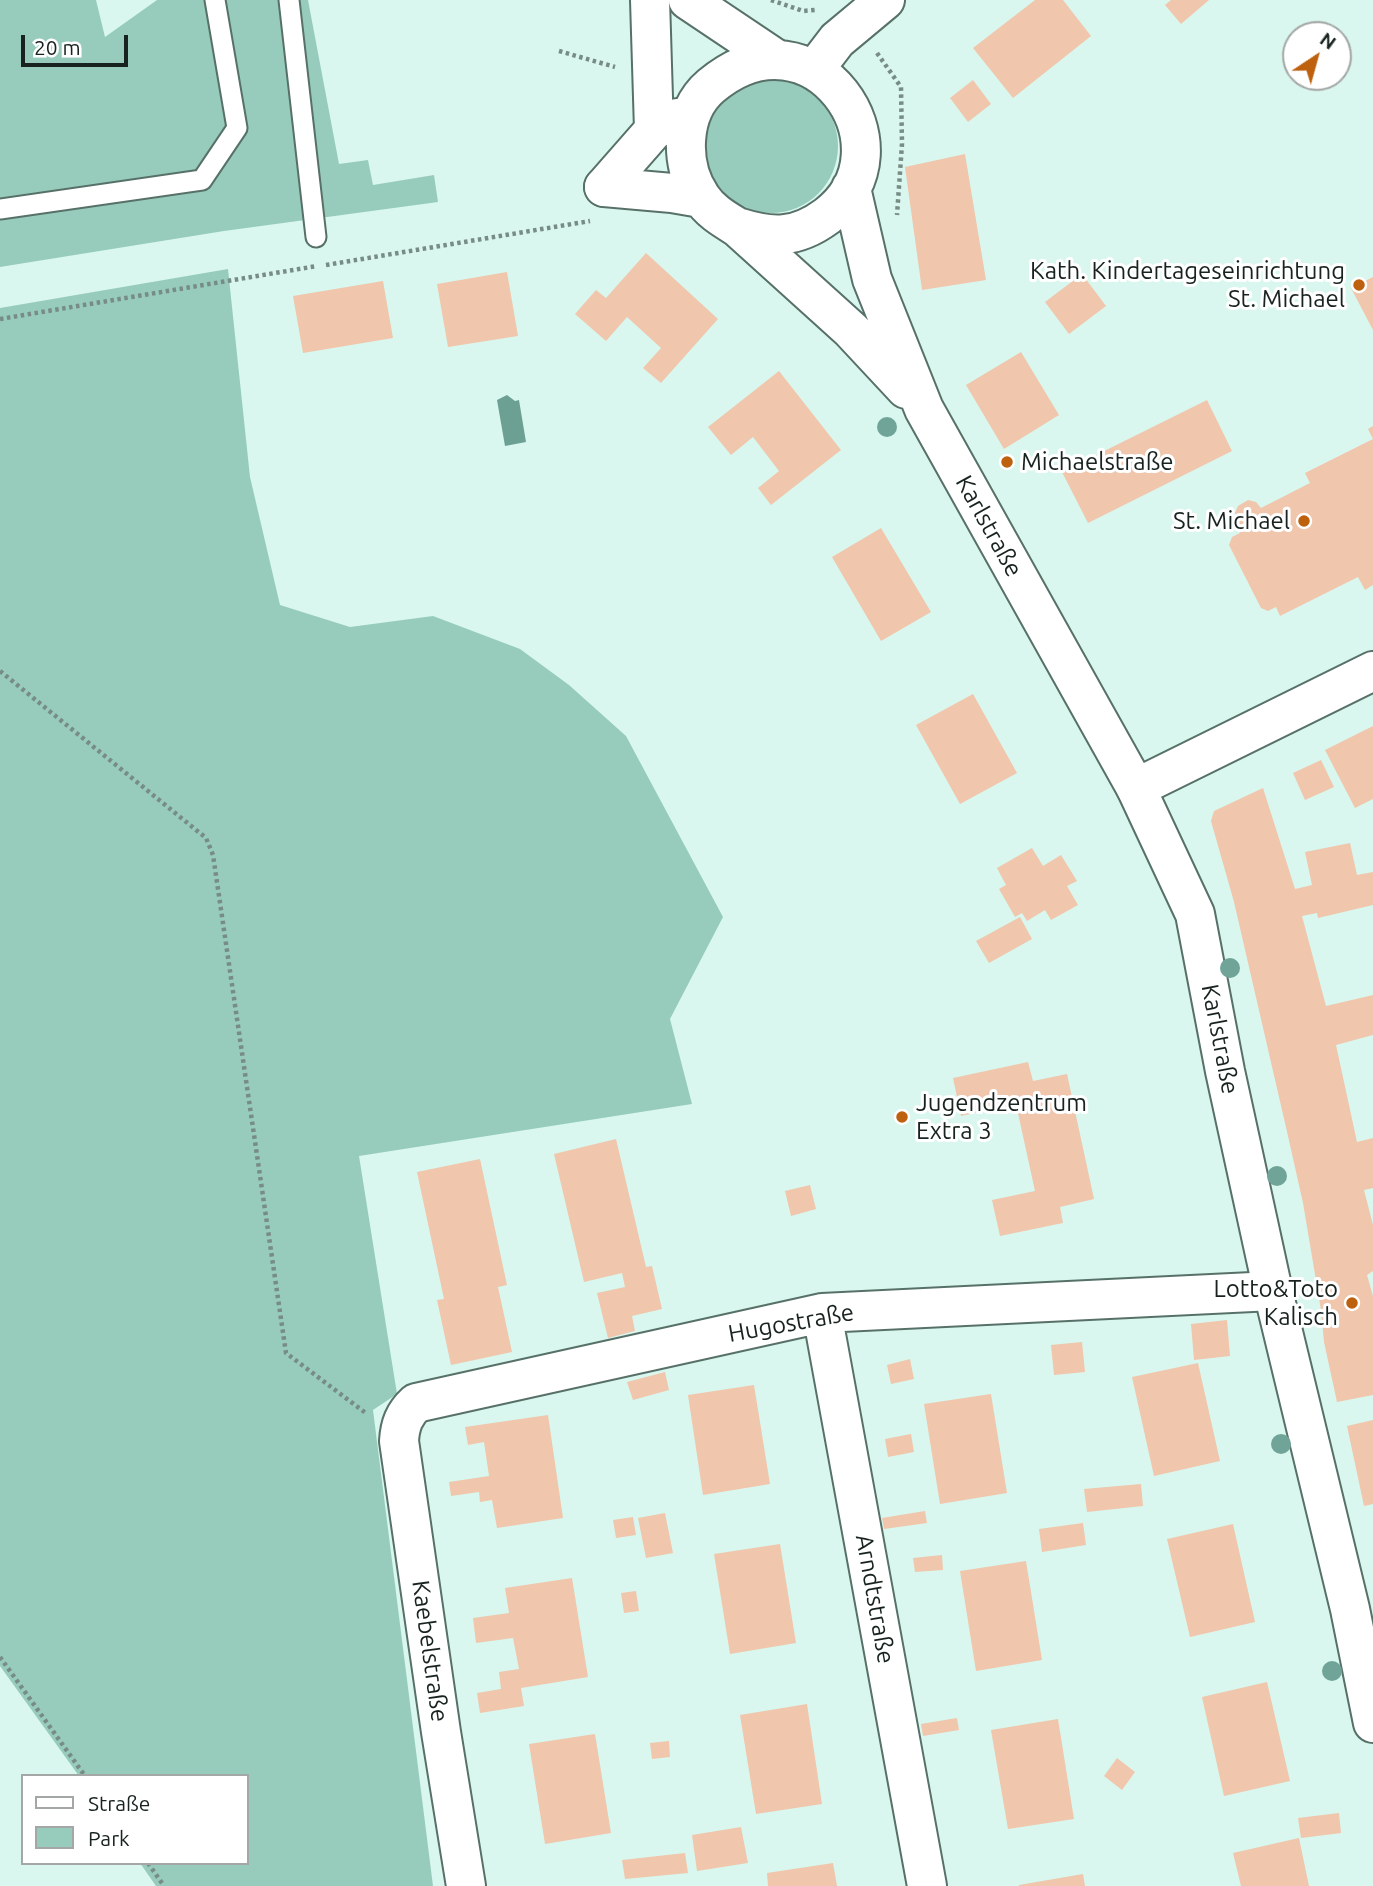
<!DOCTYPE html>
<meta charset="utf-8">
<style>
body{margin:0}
#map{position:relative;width:1373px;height:1886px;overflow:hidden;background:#d9f7ee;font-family:Ubuntu,sans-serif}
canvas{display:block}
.legend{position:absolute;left:21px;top:1774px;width:228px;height:91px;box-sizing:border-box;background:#fff;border:2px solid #a3a7a5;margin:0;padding:9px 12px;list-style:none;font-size:21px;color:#18231f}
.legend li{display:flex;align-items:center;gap:14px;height:35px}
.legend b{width:35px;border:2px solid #a3a7a5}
.north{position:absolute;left:1282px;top:21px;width:70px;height:70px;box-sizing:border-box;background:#fff;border:2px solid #a3a7a5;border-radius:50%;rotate:36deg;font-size:19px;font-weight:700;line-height:28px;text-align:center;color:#18231f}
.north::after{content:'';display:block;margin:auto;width:24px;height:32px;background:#bd610e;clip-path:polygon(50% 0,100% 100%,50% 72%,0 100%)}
.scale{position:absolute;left:21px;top:35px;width:107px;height:32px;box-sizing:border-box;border:4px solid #18231f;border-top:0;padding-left:9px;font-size:21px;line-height:24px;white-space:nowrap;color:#18231f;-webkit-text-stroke:5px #fff;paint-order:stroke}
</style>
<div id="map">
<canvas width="1373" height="1886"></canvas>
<ul class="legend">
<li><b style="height:9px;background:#fff"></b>Straße</li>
<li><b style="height:19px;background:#97ccbd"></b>Park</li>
</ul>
<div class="north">N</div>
<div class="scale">20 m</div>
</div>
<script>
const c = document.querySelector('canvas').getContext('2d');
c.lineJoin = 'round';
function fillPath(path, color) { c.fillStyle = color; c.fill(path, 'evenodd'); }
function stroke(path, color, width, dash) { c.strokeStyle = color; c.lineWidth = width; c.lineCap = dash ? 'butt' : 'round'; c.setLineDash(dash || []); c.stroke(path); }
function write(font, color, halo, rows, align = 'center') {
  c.font = font + ' Ubuntu,sans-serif'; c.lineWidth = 6; c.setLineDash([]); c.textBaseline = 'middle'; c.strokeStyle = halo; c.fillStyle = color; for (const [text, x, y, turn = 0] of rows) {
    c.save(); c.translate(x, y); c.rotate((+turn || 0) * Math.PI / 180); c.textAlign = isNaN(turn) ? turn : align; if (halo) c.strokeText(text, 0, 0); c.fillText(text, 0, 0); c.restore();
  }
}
fillPath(new Path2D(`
 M 0,0 L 96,0 L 105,37 L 157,0 L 308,0 L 339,164 L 368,160 L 373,185 L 434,175 L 438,202 L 224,231 L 0,267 Z
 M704 146a67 67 0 1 1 134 0a67 67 0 1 1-134 0Z
 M 228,269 L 250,477 L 280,605 L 350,627 L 433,616 L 520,649 L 569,685 L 626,736 L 723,917 L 670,1019 L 692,1104 L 359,1156 L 397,1394 L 373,1410 L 433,1886 L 156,1886 L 140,1863 L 247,1863 L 247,1776 L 79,1776 L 0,1666 L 0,308 Z`), '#97ccbd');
fillPath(new Path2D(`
 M 507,395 L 515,401 L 519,400 L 526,442 L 505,446 L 497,400 Z`), '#6ca092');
fillPath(new Path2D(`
 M 1035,0 L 1063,0 L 1091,36 L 1013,98 L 973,48 Z
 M 1171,0 L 1209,0 L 1181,24 L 1165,5 Z
 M 973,80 L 991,104 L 968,122 L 950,98 Z
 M 965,154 L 986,280 L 922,290 L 905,167 Z
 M 646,253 L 718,319 L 661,383 L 643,368 L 661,348 L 627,317 L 606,341 L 575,314 L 596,290 L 606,298 Z
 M 507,272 L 518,336 L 448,347 L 437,284 Z
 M 1082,274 L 1106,306 L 1069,334 L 1045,302 Z
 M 1373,277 L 1373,330 L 1351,288 Z
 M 383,281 L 393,338 L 303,353 L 293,296 Z
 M 1021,352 L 1059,415 L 1004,449 L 966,385 Z
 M 779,371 L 841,450 L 771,505 L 758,488 L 779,471 L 753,437 L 731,455 L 708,427 Z
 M 1207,400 L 1232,451 L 1088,523 L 1062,472 Z
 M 1373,426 L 1373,585 L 1365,590 L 1358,577 L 1280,616 L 1276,607 L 1268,611 L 1261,608 L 1229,545 L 1232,537 L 1240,533 L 1234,522 L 1236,521 L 1235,513 L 1238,506 L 1248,500 L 1256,502 L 1261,508 L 1310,483 L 1305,473 L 1373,439 L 1368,429 Z
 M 881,528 L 931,612 L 881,641 L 832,557 Z
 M 973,694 L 1017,773 L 960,804 L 916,725 Z
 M 1373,726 L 1373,799 L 1355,808 L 1325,750 Z
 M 1321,760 L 1334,787 L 1305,800 L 1293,773 Z
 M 1263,788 L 1295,889 L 1312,885 L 1305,852 L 1350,843 L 1357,875 L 1373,872 L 1373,905 L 1318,918 L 1317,913 L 1302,916 L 1326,1006 L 1373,995 L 1373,1035 L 1336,1045 L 1357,1142 L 1373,1138 L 1373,1188 L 1364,1190 L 1373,1225 L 1373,1271 L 1367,1275 L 1373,1296 L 1373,1395 L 1337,1402 L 1324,1342 L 1321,1310 L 1303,1203 L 1288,1136 L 1234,902 L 1211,821 L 1214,811 Z
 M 1032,848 L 1043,866 L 1061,855 L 1077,881 L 1067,886 L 1078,905 L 1051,920 L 1045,910 L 1027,921 L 1022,913 L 1015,917 L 999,889 L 1006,885 L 997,868 Z
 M 1020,917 L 1032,939 L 989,963 L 976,941 Z
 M 1028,1062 L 1033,1081 L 1067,1074 L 1094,1199 L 1060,1207 L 1063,1223 L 1000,1236 L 992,1200 L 1035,1191 L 1016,1104 L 961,1116 L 953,1078 Z
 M 616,1139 L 646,1267 L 652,1266 L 662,1309 L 632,1316 L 635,1331 L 608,1338 L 597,1293 L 625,1287 L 622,1273 L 584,1282 L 554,1154 Z
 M 480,1159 L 507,1285 L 498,1287 L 512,1352 L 451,1365 L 437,1300 L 444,1299 L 417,1172 Z
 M 810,1185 L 816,1209 L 791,1216 L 785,1191 Z
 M 1227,1320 L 1230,1356 L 1194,1360 L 1191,1324 Z
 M 1082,1342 L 1085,1372 L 1054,1375 L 1051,1345 Z
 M 910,1359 L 914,1379 L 891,1384 L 887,1365 Z
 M 1198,1363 L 1220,1461 L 1154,1476 L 1132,1377 Z
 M 665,1372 L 669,1390 L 633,1400 L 627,1382 Z
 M 754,1385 L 770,1484 L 703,1495 L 688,1395 Z
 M 991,1394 L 1007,1493 L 940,1504 L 924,1404 Z
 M 548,1415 L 563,1518 L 497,1528 L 492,1500 L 480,1502 L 479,1492 L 451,1496 L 449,1482 L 489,1476 L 484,1442 L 468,1445 L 465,1427 Z
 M 1373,1420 L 1373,1504 L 1364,1506 L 1347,1426 Z
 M 911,1434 L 914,1452 L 888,1457 L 885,1439 Z
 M 1141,1484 L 1143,1506 L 1087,1512 L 1084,1489 Z
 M 925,1511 L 927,1523 L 884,1529 L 882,1518 Z
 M 665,1513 L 673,1553 L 646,1558 L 638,1518 Z
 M 633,1517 L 636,1535 L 616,1538 L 613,1520 Z
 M 1083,1523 L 1086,1545 L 1042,1552 L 1039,1529 Z
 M 1233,1524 L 1255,1622 L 1190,1637 L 1167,1539 Z
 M 780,1544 L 796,1643 L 730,1654 L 714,1554 Z
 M 942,1555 L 943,1570 L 915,1572 L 913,1558 Z
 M 1026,1561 L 1042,1660 L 976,1671 L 960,1571 Z
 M 572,1578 L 588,1677 L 521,1688 L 524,1706 L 480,1713 L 477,1693 L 501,1689 L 499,1672 L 519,1669 L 513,1638 L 476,1643 L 473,1618 L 509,1613 L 505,1588 Z
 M 636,1591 L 639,1611 L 624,1613 L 621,1593 Z
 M 1267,1682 L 1290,1781 L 1224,1796 L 1202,1697 Z
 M 807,1704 L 822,1804 L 756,1814 L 740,1715 Z
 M 957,1718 L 959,1730 L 923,1736 L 921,1724 Z
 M 1058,1719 L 1074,1819 L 1008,1829 L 991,1730 Z
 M 595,1734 L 611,1833 L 545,1844 L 529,1744 Z
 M 669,1741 L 670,1757 L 652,1759 L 650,1743 Z
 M 1117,1758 L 1135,1772 L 1122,1790 L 1104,1776 Z
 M 1339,1813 L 1341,1833 L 1301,1838 L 1298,1818 Z
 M 741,1827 L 748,1863 L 697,1871 L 692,1835 Z
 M 1299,1838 L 1309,1886 L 1241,1886 L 1233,1853 Z
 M 685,1853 L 688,1873 L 625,1879 L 622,1860 Z
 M 833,1863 L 837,1886 L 768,1886 L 767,1873 Z
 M 1083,1874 L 1085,1886 L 1019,1886 L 1019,1885 Z`), '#f0c6ac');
const service = new Path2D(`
 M 289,0 L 316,237
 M 0,209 L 202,180 L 237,128 L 215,0`);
const minor = new Path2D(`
 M 650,0 L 654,130
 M 688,0 L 776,59
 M 604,187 L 654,130 L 678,118
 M 1136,788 L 1373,671
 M 822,1313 L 927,1886
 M 466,1886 L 441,1732 L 399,1441 C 400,1425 404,1414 416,1403 L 822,1313 L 1273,1291`);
const tertiary = new Path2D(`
 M 814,70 L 837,40 L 885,0
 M 604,187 L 672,193 L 701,198
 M 851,188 L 872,279 L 924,409 L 1136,788 L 1195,914 L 1225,1071 L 1273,1291 L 1350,1609 L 1373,1723
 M 737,227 C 772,238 796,239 827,216 C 916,149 813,0 711,86 C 680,112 679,165 701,197 C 710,211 724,219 737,227 L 851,330 L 906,389`);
stroke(service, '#577169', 23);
stroke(minor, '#577169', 42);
stroke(tertiary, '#577169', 42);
stroke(new Path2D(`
 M 771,0 L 803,11 L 815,10
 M 559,51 L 615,67
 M 877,53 L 901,87 L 902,144 L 897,215
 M 326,265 L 590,221
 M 0,319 L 317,266
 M 0,671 L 206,838 L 213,855 L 286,1353 L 367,1414
 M 0,1657 L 85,1776
 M 148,1863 L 164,1886`), '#788c86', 4.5, [3.5, 3.5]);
stroke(service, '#fff', 19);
stroke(minor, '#fff', 38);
stroke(tertiary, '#fff', 38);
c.fillStyle = '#71a498';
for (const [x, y] of [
 [887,427],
 [1230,968],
 [1277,1176],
 [1281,1444],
 [1332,1671]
]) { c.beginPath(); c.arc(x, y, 10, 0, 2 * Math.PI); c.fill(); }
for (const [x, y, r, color] of [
 [1359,285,7,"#bd610e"],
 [1007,462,7,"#bd610e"],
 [1304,521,7,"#bd610e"],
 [902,1117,7,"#bd610e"],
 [1352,1303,7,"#bd610e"]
]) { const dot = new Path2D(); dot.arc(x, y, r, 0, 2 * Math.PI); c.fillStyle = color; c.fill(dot); stroke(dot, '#fff', 2.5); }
write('24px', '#18231f', '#fff', [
 ["Kath. Kindertageseinrichtung",1345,271],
 ["St. Michael",1345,299],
 ["Michaelstraße",1021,462,"left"],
 ["St. Michael",1290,521],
 ["Jugendzentrum",916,1103,"left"],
 ["Extra 3",916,1131,"left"],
 ["Lotto&Toto",1338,1289],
 ["Kalisch",1338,1317]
], 'right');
write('24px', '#18231f', '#fff', [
 ["Karlstraße",989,526,61],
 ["Karlstraße",1220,1039,79],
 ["Hugostraße",791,1323,-10],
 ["Arndtstraße",875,1599,80],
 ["Kaebelstraße",430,1651,82]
]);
</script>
